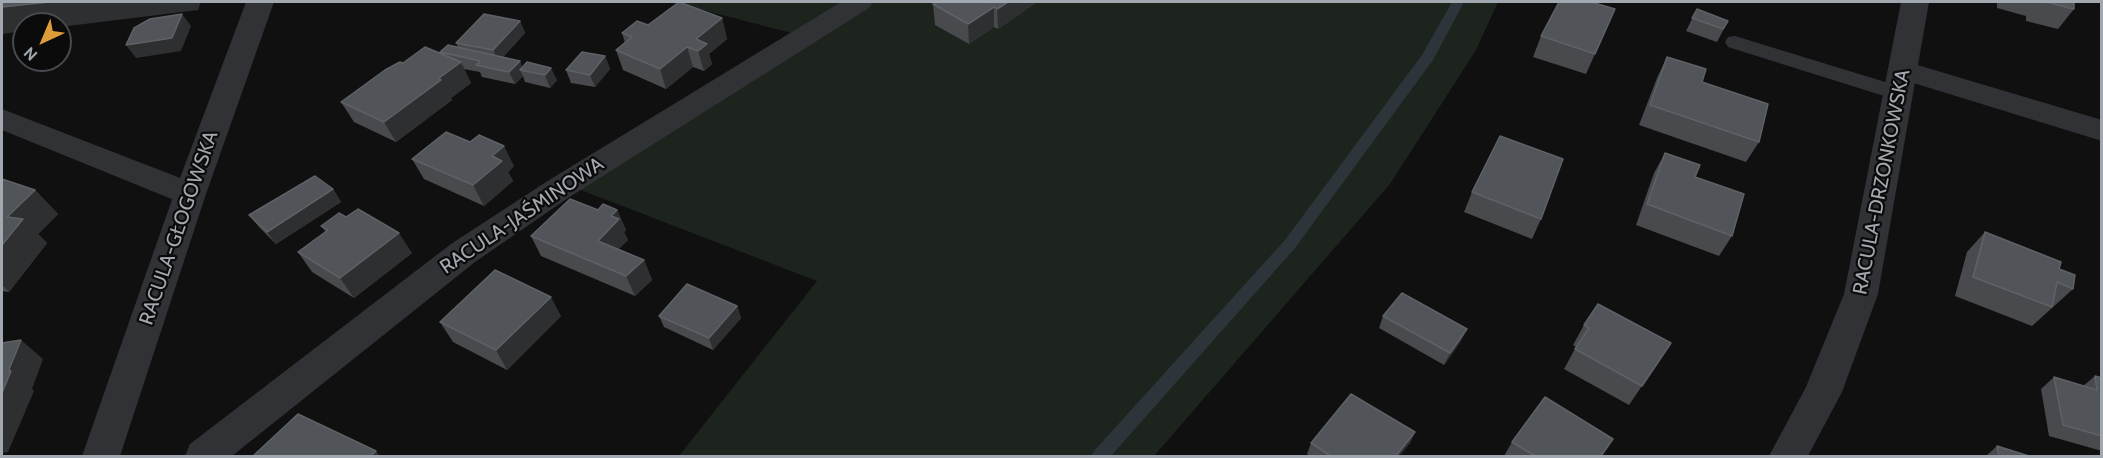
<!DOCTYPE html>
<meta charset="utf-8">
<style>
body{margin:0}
#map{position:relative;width:2103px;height:458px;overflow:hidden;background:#101011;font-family:Cabin,sans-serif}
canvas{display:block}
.frame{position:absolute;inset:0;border:3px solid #a2a8b0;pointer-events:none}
.north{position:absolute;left:12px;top:12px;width:60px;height:60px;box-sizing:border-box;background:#0b0b0c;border:2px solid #474a4e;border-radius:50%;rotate:224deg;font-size:16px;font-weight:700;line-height:24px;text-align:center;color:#a2a8b0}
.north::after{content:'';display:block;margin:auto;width:21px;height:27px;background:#df9c3a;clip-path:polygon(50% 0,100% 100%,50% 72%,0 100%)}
</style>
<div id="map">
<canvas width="2103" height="458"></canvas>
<div class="frame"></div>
<div class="north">N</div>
</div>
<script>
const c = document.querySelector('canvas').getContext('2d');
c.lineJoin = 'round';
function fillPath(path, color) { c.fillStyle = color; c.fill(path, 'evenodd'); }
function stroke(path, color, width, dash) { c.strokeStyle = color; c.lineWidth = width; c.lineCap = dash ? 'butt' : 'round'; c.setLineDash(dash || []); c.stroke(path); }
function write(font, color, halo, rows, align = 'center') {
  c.font = font + ' Cabin,sans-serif'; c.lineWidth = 4.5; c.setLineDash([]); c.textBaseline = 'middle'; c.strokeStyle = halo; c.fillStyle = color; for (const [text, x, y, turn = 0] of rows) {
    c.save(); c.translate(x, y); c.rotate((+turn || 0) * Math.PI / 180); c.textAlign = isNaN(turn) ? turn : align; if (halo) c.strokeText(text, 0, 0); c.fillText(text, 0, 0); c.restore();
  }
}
fillPath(new Path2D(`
 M 672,2 L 1498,2 L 1476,50 L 1390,184 L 1154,456 L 679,456 L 817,281 L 573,187 L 803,36 Z`), '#1d231d');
fillPath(new Path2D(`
 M 1452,2 L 1464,2 L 1433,60 L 1295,248 L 1111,456 L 1091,456 L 1094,451 L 1285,240 L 1422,55 Z`), '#2d353a');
fillPath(new Path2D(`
 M 1735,36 L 1908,89 L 1911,94 L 1908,99 L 1900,101 L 1728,47 L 1725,42 L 1728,37 Z`), '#313235');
fillPath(new Path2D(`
 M 841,2 L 873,2 L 869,8 L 568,198 L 475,262 L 232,456 L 185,456 L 190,444 L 451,244 L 546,182 Z
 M 1904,61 L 2102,120 L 2102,141 L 1894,77 L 1890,70 L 1894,63 Z
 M 2,109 L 201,186 L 206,194 L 201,202 L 190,206 L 179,202 L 2,130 Z`), '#313235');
fillPath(new Path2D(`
 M 246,2 L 274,2 L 206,194 L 120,456 L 82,456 L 174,194 Z
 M 1901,2 L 1929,2 L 1878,294 L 1842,392 L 1808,456 L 1769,456 L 1806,387 L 1844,294 Z`), '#313235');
fillPath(new Path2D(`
 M 1037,2 L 998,29 L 994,27 L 969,44 L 935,25 L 933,4 Z
 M 1997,2 L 2074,2 L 2074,9 L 2058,29 L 2026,21 L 2026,16 L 1997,8 Z
 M 1615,9 L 1586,74 L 1533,57 L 1541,36 Z
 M 1697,9 L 1728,21 L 1717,42 L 1686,31 Z
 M 722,18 L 727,39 L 709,54 L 712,64 L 704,71 L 693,67 L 666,89 L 623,70 L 616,50 L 625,43 L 622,33 L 648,25 Z
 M 520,21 L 525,33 L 503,57 L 520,61 L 522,67 L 557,80 L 550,88 L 525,82 L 523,76 L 515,84 L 482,77 L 480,72 L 464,69 L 471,83 L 451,98 L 452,100 L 396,142 L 354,122 L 341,102 L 441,54 L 440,52 L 458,47 L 456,43 Z
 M 605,56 L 610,69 L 595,87 L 571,83 L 566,70 Z
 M 1667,57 L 1702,82 L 1759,142 L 1746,162 L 1639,125 L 1657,78 Z
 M 1665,153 L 1695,177 L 1732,236 L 1719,256 L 1636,225 L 1654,173 Z
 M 412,159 L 514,166 L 508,172 L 513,181 L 484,206 L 424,179 Z
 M 2,179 L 35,190 L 58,214 L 38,234 L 47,243 L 9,292 L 2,291 Z
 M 333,189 L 341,202 L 276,244 L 259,227 L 249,215 Z
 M 1472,192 L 1541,219 L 1532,239 L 1464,212 Z
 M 598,210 L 617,210 L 626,230 L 624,232 L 628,240 L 618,249 L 644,260 L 652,280 L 635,296 L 541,256 L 531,236 Z
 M 321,226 L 412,253 L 354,298 L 312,272 L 298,252 L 326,232 Z
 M 1985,232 L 2059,269 L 2073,289 L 2032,326 L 1955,296 L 1967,252 Z
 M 737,306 L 741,318 L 713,350 L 664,327 L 659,316 Z
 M 561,316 L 507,370 L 453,342 L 440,322 Z
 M 1383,316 L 1461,341 L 1444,365 L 1379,328 Z
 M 1584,325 L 1671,343 L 1629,405 L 1564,369 L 1576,347 L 1573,345 Z
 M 2095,376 L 2102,378 L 2102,451 L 2049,436 L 2041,389 L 2054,377 L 2083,386 Z
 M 1415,432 L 1410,443 L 1399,456 L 1310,456 L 1307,454 L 1311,443 Z
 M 1512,442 L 1601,456 L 1504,456 Z
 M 1997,446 L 2029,456 L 1986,456 Z`), '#484a4d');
fillPath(new Path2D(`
 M 49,2 L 201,2 L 198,10 L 60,27 L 60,24 L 24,24 L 24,31 L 2,34 L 2,7 Z
 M 1008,2 L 1037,2 L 998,29 L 997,9 Z
 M 994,7 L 994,27 L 969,44 L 968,24 Z
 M 182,14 L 191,26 L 181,51 L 136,58 L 126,45 Z
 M 722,18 L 727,39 L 709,54 L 712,64 L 704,71 L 698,51 L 696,39 Z
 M 520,21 L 525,33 L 499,62 L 493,50 Z
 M 687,47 L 693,67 L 666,89 L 660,69 Z
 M 605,56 L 610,69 L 595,87 L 590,75 Z
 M 520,61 L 524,71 L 520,70 L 523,76 L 515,84 L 509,72 Z
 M 461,62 L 471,83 L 451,98 L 452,100 L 396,142 L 384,122 Z
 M 551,68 L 557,80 L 550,88 L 545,75 Z
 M 504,146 L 514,166 L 508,172 L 513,181 L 484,206 L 473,185 L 492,156 Z
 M 333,189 L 341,202 L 276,244 L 267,232 Z
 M 35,190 L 58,214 L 38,234 L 47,243 L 9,292 L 2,285 L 2,245 L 7,217 Z
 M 617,210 L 626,230 L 624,232 L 628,240 L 607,261 L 598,241 L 611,216 Z
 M 399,233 L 412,253 L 354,298 L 340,278 Z
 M 644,260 L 652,280 L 635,296 L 626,276 Z
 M 551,297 L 561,316 L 507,370 L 496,350 Z
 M 737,306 L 741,318 L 713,350 L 709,338 Z
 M 1467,329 L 1461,341 L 1444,365 L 1450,353 Z
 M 21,340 L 43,359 L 32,389 L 34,391 L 8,452 L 2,453 L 2,393 Z
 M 1415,432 L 1410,443 L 1399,456 L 1396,456 Z
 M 376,451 L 380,456 L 371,456 Z`), '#2d2f31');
const building = new Path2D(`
 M 2,2 L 49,2 L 2,7 Z
 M 679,2 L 722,18 L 696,39 L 707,44 L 698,51 L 687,47 L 660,69 L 616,50 L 632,37 L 622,33 L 637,21 L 648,25 Z
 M 937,2 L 1008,2 L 997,9 L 994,7 L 968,24 L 933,4 Z
 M 1559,2 L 1591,2 L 1615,9 L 1595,54 L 1541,36 Z
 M 2046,2 L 2074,2 L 2074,9 Z
 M 1697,9 L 1728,21 L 1723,29 L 1692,18 Z
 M 182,14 L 172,38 L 126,45 L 134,28 L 150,19 Z
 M 484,14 L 520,21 L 493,50 L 456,43 Z
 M 448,45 L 520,61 L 509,72 L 476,65 L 480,61 L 440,52 Z
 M 425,47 L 461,62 L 439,78 L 441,80 L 384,122 L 341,102 L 385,70 L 400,62 L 403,63 Z
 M 582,52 L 605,56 L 590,75 L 566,70 Z
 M 1667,57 L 1706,69 L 1702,82 L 1768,104 L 1759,142 L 1650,105 Z
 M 527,62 L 551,68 L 545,75 L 520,70 Z
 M 446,132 L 470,142 L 479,135 L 504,146 L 492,156 L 502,161 L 473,185 L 412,159 Z
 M 1500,136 L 1563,159 L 1541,219 L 1472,192 Z
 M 1665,153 L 1700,165 L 1695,177 L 1744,194 L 1732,236 L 1647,204 Z
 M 315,176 L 333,189 L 267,232 L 249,215 Z
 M 2,179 L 35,190 L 7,217 L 23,219 L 2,245 Z
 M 570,199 L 598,210 L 603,204 L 617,210 L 611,216 L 619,219 L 598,241 L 644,260 L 626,276 L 531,236 Z
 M 358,209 L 399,233 L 340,278 L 298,252 L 328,230 L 321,226 L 339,213 L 346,217 Z
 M 1985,232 L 2061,262 L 2059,269 L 2075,275 L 2073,289 L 2057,282 L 2052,307 L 1973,277 Z
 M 495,270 L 551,297 L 496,350 L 440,322 Z
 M 687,284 L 737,306 L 709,338 L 659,316 Z
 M 1402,293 L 1467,329 L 1450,353 L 1383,316 Z
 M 1598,304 L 1671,343 L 1642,386 L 1575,349 L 1589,328 L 1584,325 Z
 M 21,340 L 9,370 L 11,371 L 2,393 L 2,343 Z
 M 2095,376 L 2102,378 L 2102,436 L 2063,425 L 2054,377 L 2097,390 Z
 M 1351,394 L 1415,432 L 1396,456 L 1331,456 L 1311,443 Z
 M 1545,397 L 1613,439 L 1601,456 L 1535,456 L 1512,442 Z
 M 298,414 L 376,451 L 371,456 L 253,456 Z
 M 1997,446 L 2029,456 L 1999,456 Z`);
fillPath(building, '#515458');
stroke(building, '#5e6166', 1.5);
write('20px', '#a2a8b0', '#0b0b0c', [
 ["RACULA-DRZONKOWSKA",1882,182,-79],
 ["RACULA-JAŚMINOWA",522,216,-34],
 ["RACULA-GŁOGOWSKA",179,228,-71]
]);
</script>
